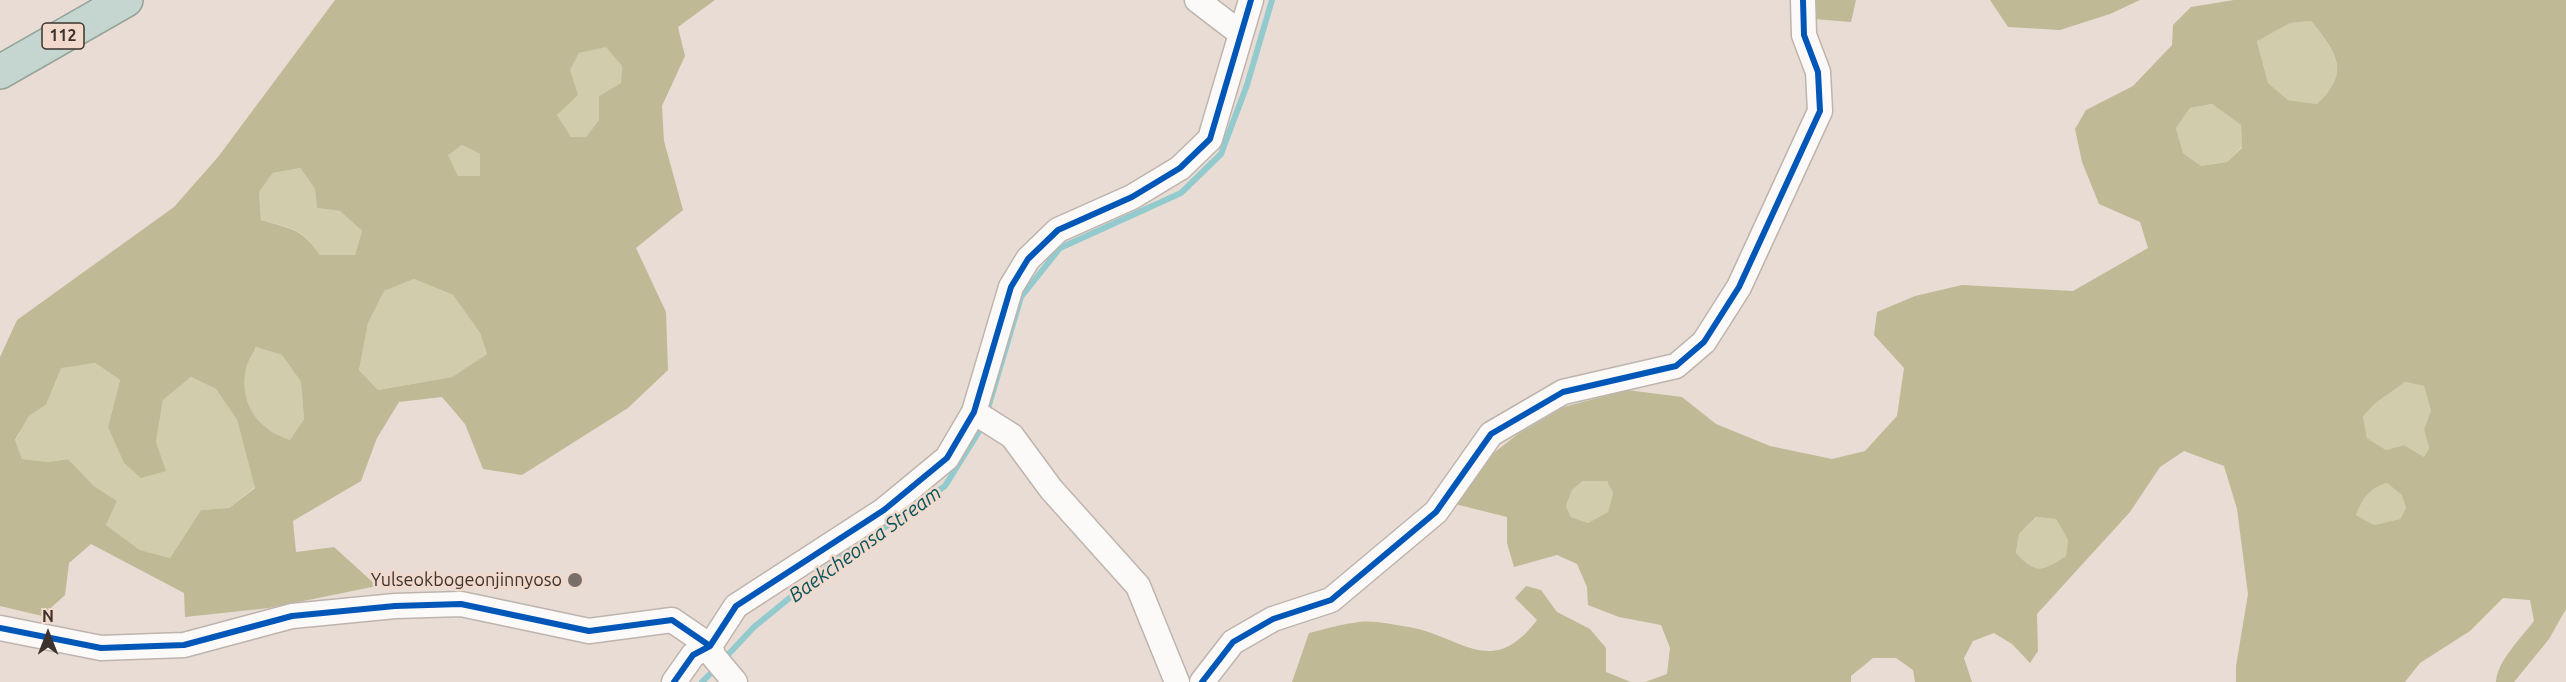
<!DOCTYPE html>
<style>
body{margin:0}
#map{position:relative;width:2566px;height:682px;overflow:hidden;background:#e9dcd4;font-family:Ubuntu,sans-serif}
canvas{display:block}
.north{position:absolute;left:18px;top:604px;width:60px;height:60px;-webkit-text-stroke:4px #f1d9cc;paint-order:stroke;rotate:0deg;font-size:16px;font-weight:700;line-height:24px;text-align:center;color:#3d332e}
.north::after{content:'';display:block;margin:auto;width:21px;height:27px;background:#3d332e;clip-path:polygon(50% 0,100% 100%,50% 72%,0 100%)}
</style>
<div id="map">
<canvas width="2566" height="682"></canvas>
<div class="north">N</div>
</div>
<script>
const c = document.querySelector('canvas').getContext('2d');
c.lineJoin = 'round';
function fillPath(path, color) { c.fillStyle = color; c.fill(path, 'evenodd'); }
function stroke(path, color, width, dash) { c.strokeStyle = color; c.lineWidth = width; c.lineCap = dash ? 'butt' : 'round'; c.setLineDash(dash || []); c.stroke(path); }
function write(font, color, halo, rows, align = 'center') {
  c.font = font + ' Ubuntu,sans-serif'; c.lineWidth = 5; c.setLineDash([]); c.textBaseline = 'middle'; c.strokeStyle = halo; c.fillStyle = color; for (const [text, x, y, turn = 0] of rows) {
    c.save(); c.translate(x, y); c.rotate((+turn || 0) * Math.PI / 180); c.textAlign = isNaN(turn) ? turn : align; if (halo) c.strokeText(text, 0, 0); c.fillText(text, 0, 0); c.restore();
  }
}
fillPath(new Path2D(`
 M 2311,21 C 2336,53 2352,72 2317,104 L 2288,100 L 2268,83 L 2257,40 L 2290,23 Z
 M 606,46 L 622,66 L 621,83 L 599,96 L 599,120 L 586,137 L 571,137 L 557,115 L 577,95 L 569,71 L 579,53 Z
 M 2212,104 L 2241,125 L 2242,147 L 2227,162 L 2201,166 L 2183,153 L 2176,128 L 2190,108 Z
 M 462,145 L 480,154 L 480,176 L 458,176 L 447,154 Z
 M 300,168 L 315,189 L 317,208 L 340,211 L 362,231 L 355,255 L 320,255 C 303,228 291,228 261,220 L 259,192 L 273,173 Z
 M 414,279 L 453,295 L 480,333 L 487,354 L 452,377 L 378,390 L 359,370 L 368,323 L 384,291 Z
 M 257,347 L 282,355 L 301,382 L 304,419 L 290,441 C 258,430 239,404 246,368 C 247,361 253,353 257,347 Z
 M 95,363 L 120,380 L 108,427 L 165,471 L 156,442 L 163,400 L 191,377 L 216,389 L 237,420 L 255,487 L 229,508 L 201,510 L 170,558 L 140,550 L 106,525 L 117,501 L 94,486 L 68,459 L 48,462 L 22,459 L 15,441 L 29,416 L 46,405 L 61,367 Z
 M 2405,382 L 2424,386 L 2431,411 L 2424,429 L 2429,448 L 2424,457 L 2404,445 L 2386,450 L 2367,438 L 2363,417 C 2374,401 2390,394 2405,382 Z
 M 1583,481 L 1607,481 L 1613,493 L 1608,512 L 1588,523 L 1571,517 L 1566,506 L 1572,490 Z
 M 2387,483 L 2403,495 L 2406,508 L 2400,519 L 2374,525 L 2356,515 C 2362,500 2370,487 2387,483 Z
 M 2037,517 L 2056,519 L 2068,540 L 2066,556 C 2042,571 2037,575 2016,553 L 2019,534 Z`), '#d0ccac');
fillPath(new Path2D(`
 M 335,0 L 715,0 L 678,27 L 685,56 L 662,106 L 664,141 L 683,210 L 636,248 L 666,312 L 668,370 L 628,408 L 522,475 L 483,469 L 465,424 L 442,397 L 399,402 L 377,438 L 361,481 L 293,521 L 296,552 L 334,547 L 377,586 L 269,608 L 185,617 L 184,593 L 91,544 L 69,563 L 65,595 L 42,616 L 0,606 L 0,357 L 17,320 L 174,207 L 218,157 ZM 606,47 L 622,66 L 621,83 L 599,96 L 599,120 L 586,137 L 571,137 L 557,115 L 578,95 L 570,70 L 579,53 ZM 462,145 L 480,154 L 480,176 L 458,176 L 448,155 ZM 300,168 L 315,189 L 317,208 L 340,211 L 362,231 L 355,255 L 320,255 C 302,228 291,229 261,220 L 259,192 L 273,173 ZM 414,279 L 453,295 L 480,333 L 487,354 L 452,377 L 378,390 L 359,370 L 368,323 L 384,291 ZM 256,347 L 282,355 L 301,382 L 304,419 L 290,440 C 258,430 239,404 246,368 C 247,362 253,354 256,347 ZM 95,363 L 120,380 L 108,427 L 124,463 L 141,478 L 166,471 L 156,442 L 163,400 L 191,377 L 216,389 L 237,420 L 255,488 L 229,508 L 201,510 L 170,558 L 140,550 L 106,525 L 117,501 L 94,486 L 68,459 L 48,462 L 22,459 L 15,440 L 29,416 L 46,405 L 61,368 Z
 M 1805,0 L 1856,0 L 1851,22 L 1802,18 Z
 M 1990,0 L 2140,0 L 2110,14 L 2060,30 L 2008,27 Z
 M 2234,0 L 2566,0 L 2566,609 L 2549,639 L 2514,682 L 2496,682 C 2497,661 2522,637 2534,621 L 2530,600 L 2503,598 L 2470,631 L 2420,663 L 2405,682 L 2236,682 L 2236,666 L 2248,594 L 2237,509 L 2224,466 L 2184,451 L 2160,467 L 2130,512 L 2037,614 L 2038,651 L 2030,663 L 2012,644 L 1994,633 L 1973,641 L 1964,658 L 1972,682 L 1915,682 L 1913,670 L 1896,658 L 1873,658 L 1851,676 L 1851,682 L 1645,682 L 1667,674 L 1670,648 L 1661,625 L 1619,617 L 1588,605 L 1587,587 L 1577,564 L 1557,555 L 1514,567 L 1507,543 L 1507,517 L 1455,504 L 1482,462 L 1518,434 L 1564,407 L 1627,390 L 1682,397 L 1716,424 L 1770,446 L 1832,459 L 1865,451 L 1897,416 L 1904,368 L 1874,335 L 1877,312 L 1915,296 L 1962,285 L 2073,291 L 2148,248 L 2140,222 L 2099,204 L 2082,162 L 2075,129 L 2086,110 L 2133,86 L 2172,45 L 2173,25 L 2191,7 ZM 2311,21 C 2336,52 2352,72 2317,104 L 2288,100 L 2268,83 L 2257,41 L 2290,23 ZM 2212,104 L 2241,125 L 2242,148 L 2227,162 L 2201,166 L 2183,153 L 2176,128 L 2190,108 ZM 2405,382 L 2424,386 L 2431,411 L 2424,429 L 2429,448 L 2424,457 L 2404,445 L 2386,450 L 2367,438 L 2363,417 C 2374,401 2390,394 2405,382 ZM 1583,481 L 1607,481 L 1613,493 L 1608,512 L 1588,523 L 1571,517 L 1566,506 L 1572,490 ZM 2387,483 L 2402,495 L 2406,508 L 2400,519 L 2374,525 L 2356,515 C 2362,500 2370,487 2387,483 ZM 2036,517 L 2056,519 L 2068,540 L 2066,556 C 2042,571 2037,575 2016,553 L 2019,534 Z
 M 1526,586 L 1541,590 L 1557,612 L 1590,629 L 1606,648 L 1606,672 L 1631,682 L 1292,682 L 1309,633 C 1325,629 1342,624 1359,622 C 1374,620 1394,625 1409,627 C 1461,636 1492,680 1537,620 L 1515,598 Z`), '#bfba95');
stroke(new Path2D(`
 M 986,415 L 1021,297 L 1060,248 L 1181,193 L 1221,154 L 1247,85 L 1272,0
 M 723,660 L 754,627 L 830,565 L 945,486 L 983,425
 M 702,682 L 716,668`), '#92cace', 6);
const minor = new Path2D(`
 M 1197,0 L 1240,33
 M 974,412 L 1012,436 L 1051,489 L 1138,586 L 1177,682
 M 0,628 L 101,648 L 184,645 L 292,616 L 395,606 L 461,604 L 589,631 L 672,620 L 710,646
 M 710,646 L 714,657 L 735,682
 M 674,682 L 693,655 L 710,646 L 736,606 L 884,510 L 947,458 L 974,412 L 1011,287 L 1028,259 L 1058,230 L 1132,197 L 1180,168 L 1210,139 L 1251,0
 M 1202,682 L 1233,642 L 1273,619 L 1331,600 L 1436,512 L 1491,434 L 1563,392 L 1676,366 L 1704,342 L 1739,287 L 1820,111 L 1818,72 L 1804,35 L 1803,0`);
const highway = new Path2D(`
 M 0,72 L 126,0`);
stroke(minor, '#beb4ae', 27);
stroke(highway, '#95a399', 36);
stroke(minor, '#fcfaf9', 24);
stroke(highway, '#c4d6cf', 33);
stroke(new Path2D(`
 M 0,628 L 101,648 L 184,645 L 292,616 L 395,606 L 461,604 L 589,631 L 672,620 L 710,646
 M 674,682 L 693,655 L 710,646 L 736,606 L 884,510 L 947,458 L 974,412 L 1011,287 L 1028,259 L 1058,230 L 1132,197 L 1180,168 L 1210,139 L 1251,0
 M 1202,682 L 1233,642 L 1273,619 L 1331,600 L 1436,512 L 1491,434 L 1563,392 L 1676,366 L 1704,342 L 1739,287 L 1820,111 L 1818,72 L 1804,35 L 1803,0`), '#0057b8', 6);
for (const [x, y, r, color] of [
 [575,580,8,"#796e68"]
]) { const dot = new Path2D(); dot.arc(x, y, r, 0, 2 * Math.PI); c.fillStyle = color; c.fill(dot); stroke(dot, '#f1d9cc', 2); }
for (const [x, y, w] of [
 [63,36,42]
]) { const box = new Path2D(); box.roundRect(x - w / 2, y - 13, w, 26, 4.5); c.fillStyle = '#f1d9cc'; c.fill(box); stroke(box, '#3d332e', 1.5); }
write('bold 16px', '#3d332e', null, [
 ["112",63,36]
]);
write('18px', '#3d332e', '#f1d9cc', [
 ["Yulseokbogeonjinnyoso",562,580]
], 'right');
write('italic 20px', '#06555c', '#f1d9cc', [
 ["Baekcheonsa Stream",865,544,-36]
]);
</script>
